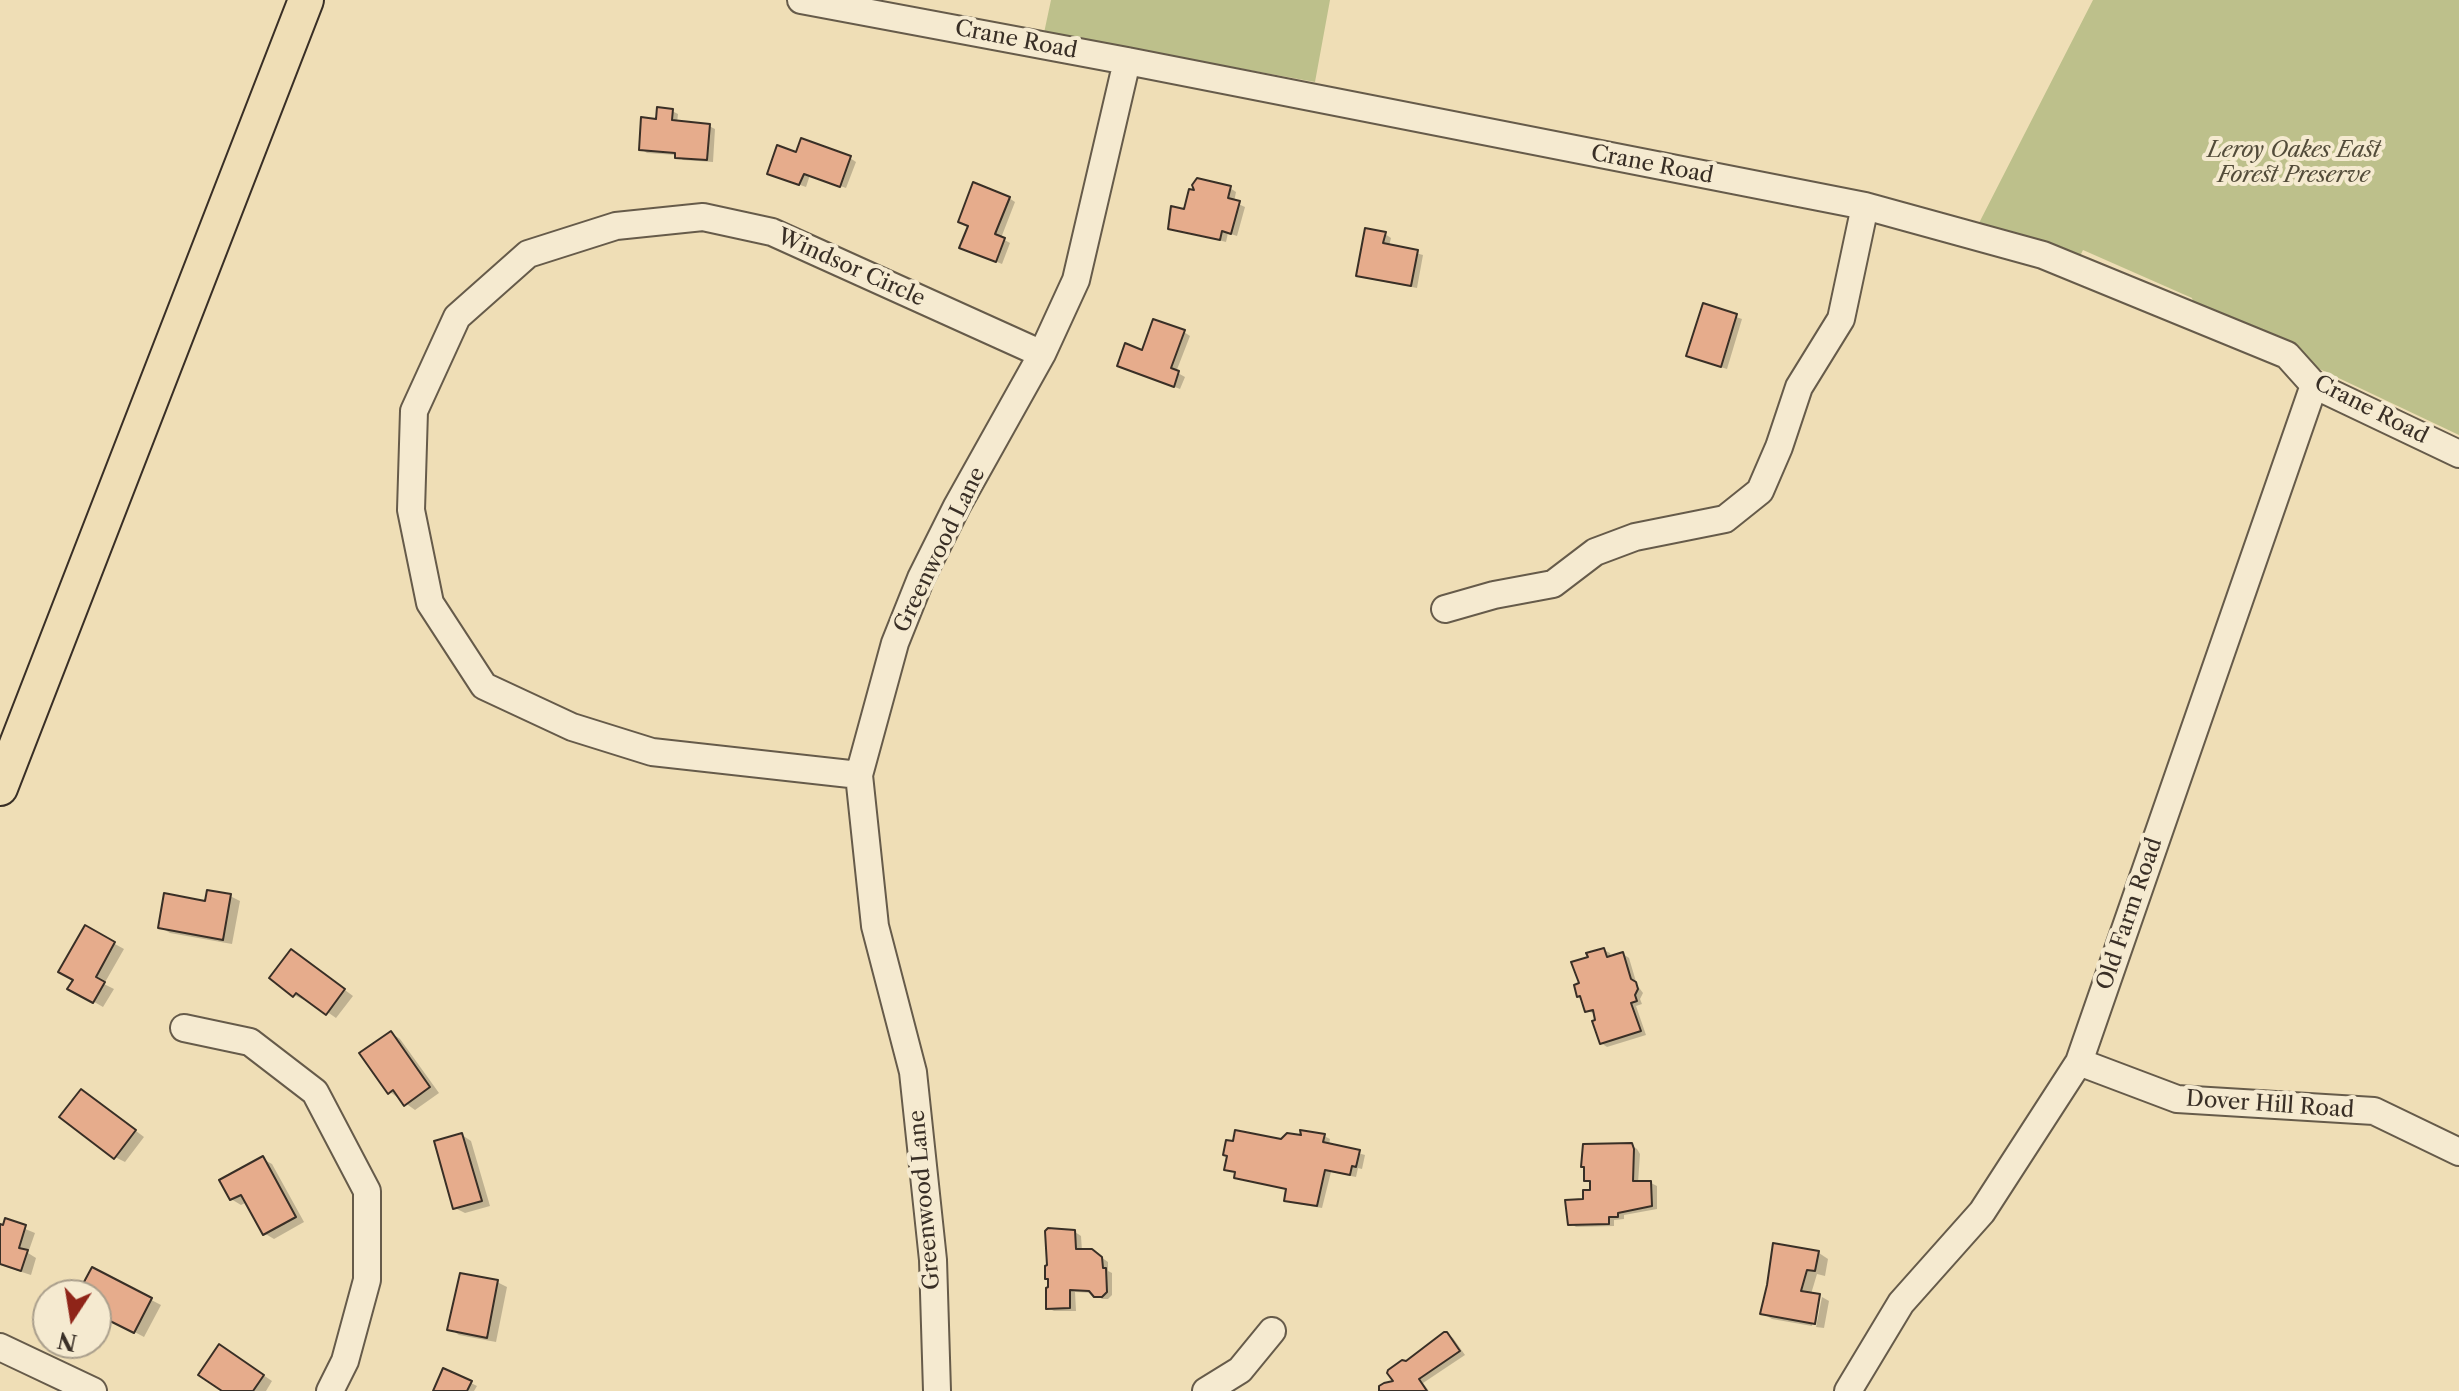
<!DOCTYPE html>
<style>
body{margin:0}
#map{position:relative;width:2459px;height:1391px;overflow:hidden;background:#efdeb6;font-family:"Libre Caslon Text",serif}
canvas{display:block}
.north{position:absolute;left:32px;top:1279px;width:80px;height:80px;box-sizing:border-box;background:#f5ead0;border:2px solid #aa9f8c;border-radius:50%;rotate:192deg;font-size:22px;font-weight:700;line-height:32px;text-align:center;color:#392f26}
.north::after{content:'';display:block;margin:auto;width:28px;height:36px;background:#8f2418;clip-path:polygon(50% 0,100% 100%,50% 72%,0 100%)}
</style>
<div id="map">
<canvas width="2459" height="1391"></canvas>
<div class="north">N</div>
</div>
<script>
const c = document.querySelector('canvas').getContext('2d');
c.lineJoin = 'round';
function fillPath(path, color) { c.fillStyle = color; c.fill(path, 'evenodd'); }
function stroke(path, color, width, dash) { c.strokeStyle = color; c.lineWidth = width; c.lineCap = dash ? 'butt' : 'round'; c.setLineDash(dash || []); c.stroke(path); }
function write(font, color, halo, rows, align = 'center') {
  c.font = font + ' "Libre Caslon Text",serif'; c.lineWidth = 8; c.setLineDash([]); c.textBaseline = 'middle'; c.strokeStyle = halo; c.fillStyle = color; for (const [text, x, y, turn = 0] of rows) {
    c.save(); c.translate(x, y); c.rotate((+turn || 0) * Math.PI / 180); c.textAlign = isNaN(turn) ? turn : align; if (halo) c.strokeText(text, 0, 0); c.fillText(text, 0, 0); c.restore();
  }
}
fillPath(new Path2D(`
 M 1051,0 L 1330,0 L 1315,82 L 1044,33 Z
 M 2093,0 L 2459,0 L 2459,435 L 2195,310 L 2192,298 L 2083,250 L 2080,256 L 1979,223 Z`), '#bdc08b');
fillPath(new Path2D(`
 M 672,111 L 678,114 L 677,123 L 709,126 L 715,129 L 713,162 L 683,160 L 677,155 L 647,153 L 641,149 L 658,121 Z
 M 797,154 L 850,158 L 856,162 L 846,188 L 810,175 L 806,187 L 775,176 Z
 M 1230,188 L 1236,192 L 1234,202 L 1245,207 L 1237,236 L 1228,233 L 1226,242 L 1170,228 L 1185,212 Z
 M 1009,198 L 1015,202 L 1001,238 L 1010,243 L 1002,264 L 968,250 Z
 M 1385,234 L 1391,238 L 1389,246 L 1423,255 L 1417,288 L 1364,278 L 1358,275 Z
 M 1705,306 L 1742,319 L 1727,369 L 1695,359 Z
 M 1184,332 L 1190,336 L 1176,372 L 1185,377 L 1180,389 L 1125,368 L 1143,352 Z
 M 230,896 L 240,901 L 232,944 L 170,933 L 160,927 L 207,903 Z
 M 86,928 L 124,949 L 104,984 L 114,989 L 103,1007 L 70,988 L 75,980 Z
 M 1604,950 L 1610,953 L 1611,958 L 1623,954 L 1629,958 L 1637,985 L 1643,993 L 1640,999 L 1642,1004 L 1636,1006 L 1646,1035 L 1607,1047 L 1601,1043 L 1596,1014 L 1587,1011 L 1583,998 L 1579,996 L 1581,985 Z
 M 292,951 L 353,996 L 336,1018 L 306,997 L 304,1000 L 294,995 Z
 M 391,1033 L 400,1039 L 439,1093 L 415,1110 L 390,1092 Z
 M 91,1097 L 144,1137 L 125,1162 L 115,1157 Z
 M 462,1135 L 471,1141 L 490,1206 L 465,1213 L 455,1208 Z
 M 1324,1136 L 1330,1139 L 1329,1145 L 1365,1155 L 1362,1169 L 1358,1168 L 1356,1177 L 1331,1172 L 1322,1208 L 1292,1203 L 1286,1200 L 1288,1190 L 1242,1180 L 1236,1177 L 1237,1173 L 1226,1169 L 1282,1141 Z
 M 1631,1145 L 1637,1149 L 1640,1154 L 1638,1183 L 1651,1183 L 1657,1186 L 1657,1209 L 1624,1215 L 1624,1219 L 1614,1220 L 1614,1226 L 1576,1227 L 1570,1223 L 1592,1192 L 1592,1183 L 1586,1180 Z
 M 263,1159 L 272,1164 L 304,1222 L 274,1239 L 264,1233 L 247,1202 L 241,1205 L 231,1199 Z
 M 6,1221 L 35,1233 L 28,1253 L 36,1258 L 31,1275 L 0,1265 L 0,1226 L 4,1228 Z
 M 1075,1232 L 1081,1236 L 1082,1251 L 1098,1255 L 1108,1262 L 1108,1271 L 1112,1273 L 1112,1295 L 1108,1299 L 1102,1299 L 1094,1293 L 1075,1292 L 1076,1311 L 1054,1311 L 1048,1308 Z
 M 1775,1245 L 1819,1253 L 1828,1259 L 1825,1276 L 1817,1274 L 1811,1294 L 1821,1296 L 1818,1296 L 1812,1326 L 1772,1319 L 1762,1313 Z
 M 93,1270 L 161,1305 L 144,1337 L 116,1322 L 109,1313 L 96,1306 L 96,1295 L 79,1295 Z
 M 497,1282 L 507,1287 L 496,1342 L 459,1335 L 450,1329 Z
 M 1822,1297 L 1829,1301 L 1824,1328 L 1816,1327 Z
 M 1447,1334 L 1453,1338 L 1465,1355 L 1423,1383 L 1429,1391 L 1381,1391 L 1396,1382 L 1406,1363 Z
 M 229,1352 L 272,1381 L 266,1391 L 225,1391 Z
 M 471,1383 L 477,1386 L 474,1391 L 435,1391 Z`), '#0003');
const building = new Path2D(`
 M 657,107 L 673,109 L 672,120 L 710,124 L 707,160 L 675,158 L 675,153 L 639,150 L 641,117 L 656,119 Z
 M 801,138 L 851,156 L 840,187 L 804,174 L 799,185 L 767,174 L 777,145 L 796,152 Z
 M 1197,178 L 1231,186 L 1228,198 L 1240,201 L 1231,234 L 1222,231 L 1220,240 L 1168,229 L 1171,206 L 1184,209 L 1189,189 L 1194,190 L 1192,185 Z
 M 973,182 L 1010,197 L 995,234 L 1005,238 L 996,262 L 959,248 L 968,226 L 958,222 Z
 M 1365,228 L 1386,232 L 1383,243 L 1418,250 L 1411,286 L 1356,276 Z
 M 1703,303 L 1737,314 L 1721,367 L 1686,356 Z
 M 1153,319 L 1185,330 L 1171,368 L 1179,371 L 1174,387 L 1117,366 L 1125,343 L 1142,350 Z
 M 207,890 L 231,894 L 223,940 L 158,928 L 164,893 L 205,901 Z
 M 85,925 L 115,942 L 96,977 L 105,982 L 93,1003 L 67,989 L 73,980 L 58,972 Z
 M 1604,948 L 1607,957 L 1623,952 L 1631,979 L 1636,982 L 1638,989 L 1635,995 L 1637,1001 L 1631,1003 L 1641,1031 L 1600,1044 L 1592,1021 L 1595,1020 L 1593,1010 L 1585,1012 L 1580,996 L 1577,997 L 1574,985 L 1579,983 L 1571,962 L 1588,957 L 1586,953 Z
 M 291,949 L 345,989 L 326,1015 L 296,993 L 293,997 L 269,978 Z
 M 391,1031 L 430,1087 L 404,1106 L 393,1090 L 388,1094 L 359,1053 Z
 M 81,1089 L 136,1130 L 114,1159 L 59,1117 Z
 M 1235,1130 L 1281,1139 L 1287,1133 L 1301,1135 L 1300,1130 L 1325,1134 L 1323,1142 L 1360,1150 L 1356,1167 L 1352,1166 L 1350,1175 L 1325,1170 L 1317,1206 L 1284,1201 L 1286,1189 L 1234,1178 L 1235,1172 L 1224,1170 L 1227,1156 L 1223,1155 L 1226,1140 L 1233,1141 Z
 M 462,1133 L 482,1201 L 453,1209 L 434,1141 Z
 M 1632,1143 L 1634,1149 L 1633,1181 L 1651,1181 L 1652,1206 L 1618,1213 L 1618,1217 L 1609,1217 L 1609,1224 L 1568,1225 L 1565,1200 L 1583,1199 L 1583,1190 L 1590,1190 L 1590,1181 L 1584,1181 L 1584,1167 L 1581,1167 L 1583,1144 Z
 M 263,1156 L 296,1217 L 263,1235 L 241,1195 L 230,1200 L 219,1180 Z
 M 5,1218 L 26,1225 L 19,1248 L 28,1250 L 21,1271 L 0,1264 L 0,1224 L 3,1225 Z
 M 1048,1228 L 1075,1230 L 1076,1249 L 1092,1249 L 1102,1257 L 1103,1268 L 1106,1268 L 1107,1292 L 1102,1297 L 1094,1297 L 1089,1291 L 1070,1290 L 1070,1308 L 1046,1309 L 1046,1288 L 1048,1287 L 1048,1279 L 1045,1279 L 1045,1266 L 1047,1265 L 1045,1231 Z
 M 1773,1243 L 1819,1251 L 1815,1271 L 1807,1270 L 1801,1291 L 1820,1294 L 1815,1324 L 1760,1314 L 1767,1285 Z
 M 92,1267 L 152,1298 L 134,1333 L 104,1318 L 107,1313 L 96,1308 L 96,1295 L 77,1295 Z
 M 460,1273 L 498,1280 L 487,1338 L 447,1330 Z
 M 1444,1332 L 1447,1332 L 1460,1351 L 1419,1379 L 1427,1391 L 1379,1391 L 1379,1386 L 1384,1383 L 1393,1381 L 1387,1373 L 1388,1370 L 1402,1360 L 1406,1361 Z
 M 219,1344 L 264,1375 L 253,1391 L 222,1391 L 198,1375 Z
 M 443,1368 L 472,1381 L 467,1391 L 433,1391 Z`);
fillPath(building, '#e6ac8c');
stroke(building, '#392f26', 2);
const minor = new Path2D(`
 M 801,0 L 1127,61 L 1865,206 L 2043,255 L 2287,355 L 2314,385 L 2459,454
 M 1445,609 L 1494,595 L 1553,584 L 1595,552 L 1635,537 L 1725,519 L 1760,491 L 1779,447 L 1799,387 L 1841,319 L 1865,206
 M 859,775 L 652,752 L 572,727 L 484,686 L 430,603 L 411,510 L 414,411 L 457,317 L 528,254 L 616,226 L 703,217 L 772,232 L 1042,354
 M 184,1028 L 250,1042 L 315,1092 L 367,1191 L 367,1280 L 345,1361 L 330,1391
 M 2079,1062 L 2177,1099 L 2374,1111 L 2459,1152
 M 0,1347 L 93,1391
 M 937,1391 L 933,1260 L 913,1072 L 875,926 L 859,775 L 895,643 L 921,578 L 957,506 L 1042,354 L 1076,280 L 1127,61
 M 1206,1391 L 1240,1370 L 1272,1331
 M 1848,1391 L 1901,1303 L 1982,1212 L 2079,1062 L 2314,385`);
const major = new Path2D(`
 M 0,788 L 306,0`);
stroke(minor, '#665b4a', 30);
stroke(major, '#392f26', 38);
stroke(minor, '#f5ead0', 26);
stroke(major, '#efdeb6', 34);
write('22px', '#392f26', '#f5ead0', [
 ["Crane Road",1016,40,11],
 ["Crane Road",1652,165,11],
 ["Windsor Circle",851,268,24],
 ["Crane Road",2371,410,27],
 ["Greenwood Lane",940,550,-64],
 ["Old Farm Road",2130,914,-71],
 ["Dover Hill Road",2270,1105,4],
 ["Greenwood Lane",925,1200,-95]
]);
write('italic 22px', '#534c3a', '#f5ead0', [
 ["Leroy Oakes East",2294,151],
 ["Forest Preserve",2294,176]
]);
</script>
